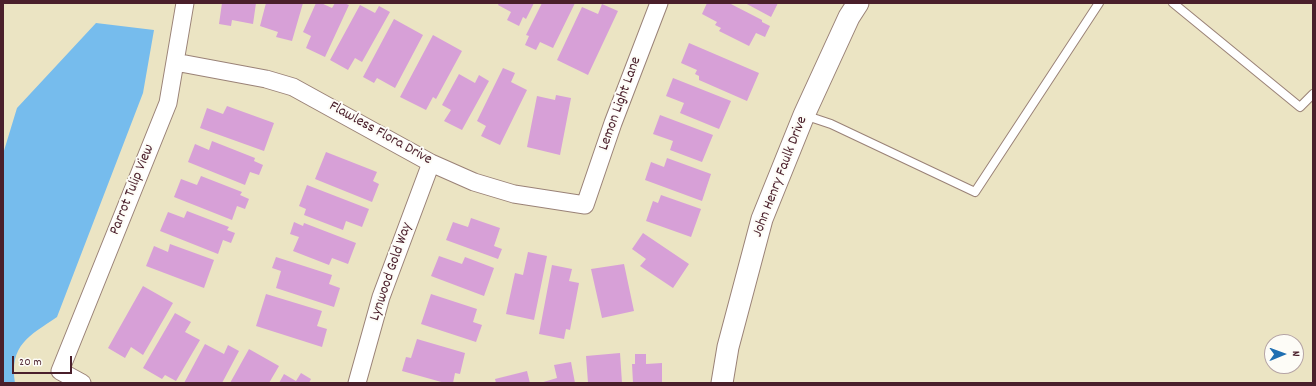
<!DOCTYPE html>
<style>
body{margin:0}
#map{position:relative;width:1316px;height:386px;overflow:hidden;background:#ebe4c3;font-family:Dekko,sans-serif}
canvas{display:block}
.frame{position:absolute;inset:0;border:4px solid #4a1f2b;pointer-events:none}
.north{position:absolute;left:1264px;top:334px;width:40px;height:40px;box-sizing:border-box;background:#fdfcf7;border:1px solid #b5a4a5;border-radius:50%;rotate:89deg;font-size:11px;font-weight:700;line-height:16px;text-align:center;color:#4a1f2b}
.north::after{content:'';display:block;margin:auto;width:14px;height:18px;background:#1f6fb2;clip-path:polygon(50% 0,100% 100%,50% 72%,0 100%)}
.scale{position:absolute;left:12px;top:356px;width:60px;height:18px;box-sizing:border-box;border:2px solid #4a1f2b;border-top:0;padding-left:5px;font-size:12px;line-height:14px;white-space:nowrap;color:#4a1f2b;-webkit-text-stroke:3px #fdfcf7;paint-order:stroke}
</style>
<div id="map">
<canvas width="1316" height="386"></canvas>
<div class="frame"></div>
<div class="north">N</div>
<div class="scale">20 m</div>
</div>
<script>
const c = document.querySelector('canvas').getContext('2d');
c.lineJoin = 'round';
function fillPath(path, color) { c.fillStyle = color; c.fill(path, 'evenodd'); }
function stroke(path, color, width, dash) { c.strokeStyle = color; c.lineWidth = width; c.lineCap = dash ? 'butt' : 'round'; c.setLineDash(dash || []); c.stroke(path); }
function write(font, color, halo, rows, align = 'center') {
  c.font = font + ' Dekko,sans-serif'; c.lineWidth = 4; c.setLineDash([]); c.textBaseline = 'middle'; c.strokeStyle = halo; c.fillStyle = color; for (const [text, x, y, turn = 0] of rows) {
    c.save(); c.translate(x, y); c.rotate((+turn || 0) * Math.PI / 180); c.textAlign = isNaN(turn) ? turn : align; if (halo) c.strokeText(text, 0, 0); c.fillText(text, 0, 0); c.restore();
  }
}
fillPath(new Path2D(`
 M 96,23 L 154,30 L 143,93 L 57,317 C 29,336 9,345 15,383 L 3,383 L 3,154 L 17,108 Z`), '#76bced');
fillPath(new Path2D(`
 M 222,3 L 256,3 L 253,24 L 232,20 L 231,26 L 219,24 Z
 M 266,3 L 303,3 L 292,41 L 276,37 L 278,32 L 260,26 Z
 M 316,3 L 321,3 L 332,8 L 335,3 L 344,3 L 349,5 L 325,57 L 306,48 L 311,36 L 303,32 Z
 M 499,3 L 534,3 L 526,19 L 523,17 L 519,26 L 507,20 L 511,12 L 498,5 Z
 M 542,3 L 575,3 L 553,48 L 540,42 L 536,50 L 525,45 L 529,36 L 526,35 Z
 M 707,3 L 729,3 L 762,20 L 762,22 L 770,26 L 765,37 L 756,33 L 749,46 L 719,31 L 721,28 L 715,25 L 717,22 L 702,14 Z
 M 745,3 L 778,3 L 771,17 Z
 M 602,4 L 618,11 L 588,75 L 557,60 L 582,7 L 598,14 Z
 M 360,5 L 375,13 L 379,6 L 390,12 L 362,62 L 355,58 L 348,70 L 330,60 Z
 M 394,19 L 423,35 L 395,88 L 377,78 L 374,83 L 363,77 Z
 M 433,35 L 462,51 L 436,99 L 433,97 L 426,110 L 400,97 Z
 M 689,43 L 759,73 L 747,101 L 699,80 L 699,76 L 695,74 L 697,70 L 681,63 Z
 M 503,68 L 515,73 L 511,82 L 527,90 L 500,145 L 481,136 L 486,126 L 477,121 Z
 M 459,74 L 475,83 L 479,75 L 489,81 L 462,130 L 444,121 L 451,110 L 442,105 Z
 M 673,78 L 731,101 L 719,129 L 680,113 L 684,103 L 666,96 Z
 M 556,95 L 571,98 L 560,155 L 527,147 L 537,96 L 555,100 Z
 M 227,106 L 274,123 L 264,151 L 200,128 L 207,108 L 223,114 Z
 M 660,115 L 713,135 L 702,162 L 670,150 L 673,141 L 653,134 Z
 M 212,141 L 255,158 L 254,161 L 263,165 L 259,175 L 250,172 L 245,185 L 188,162 L 195,144 L 209,150 Z
 M 326,152 L 377,172 L 373,181 L 379,184 L 372,202 L 315,179 Z
 M 667,158 L 711,174 L 702,201 L 645,180 L 651,162 L 664,167 Z
 M 201,176 L 242,192 L 240,195 L 249,199 L 245,209 L 237,206 L 232,220 L 174,197 L 181,179 L 197,185 Z
 M 307,185 L 369,209 L 362,227 L 346,221 L 343,230 L 304,215 L 306,209 L 299,206 Z
 M 661,195 L 701,209 L 691,237 L 646,221 L 653,201 L 658,203 Z
 M 187,211 L 229,227 L 227,230 L 235,233 L 231,243 L 223,240 L 218,254 L 160,231 L 168,212 L 184,218 Z
 M 471,218 L 500,228 L 494,246 L 502,249 L 498,259 L 446,240 L 453,222 L 468,227 Z
 M 294,222 L 303,226 L 304,223 L 356,243 L 348,264 L 332,258 L 329,265 L 293,251 L 299,237 L 290,234 Z
 M 643,233 L 689,264 L 673,288 L 640,266 L 646,259 L 632,249 Z
 M 170,244 L 214,260 L 204,288 L 146,266 L 154,246 L 168,252 Z
 M 528,252 L 547,256 L 534,320 L 506,314 L 515,273 L 523,275 Z
 M 439,256 L 462,264 L 465,257 L 494,268 L 484,296 L 431,276 Z
 M 276,257 L 332,275 L 329,284 L 340,288 L 334,307 L 276,288 L 281,271 L 272,268 Z
 M 624,264 L 634,311 L 602,318 L 591,269 Z
 M 552,265 L 572,269 L 569,281 L 579,283 L 570,330 L 566,329 L 564,339 L 539,334 Z
 M 143,286 L 173,303 L 143,355 L 131,347 L 125,358 L 108,348 Z
 M 266,294 L 322,311 L 317,326 L 327,329 L 322,347 L 256,326 Z
 M 431,294 L 477,309 L 473,322 L 482,325 L 476,342 L 421,324 Z
 M 175,313 L 191,322 L 185,332 L 200,340 L 176,381 L 165,375 L 162,379 L 143,368 Z
 M 417,339 L 465,353 L 460,374 L 455,373 L 453,383 L 445,383 L 402,371 L 406,357 L 411,358 Z
 M 205,344 L 224,354 L 228,345 L 239,351 L 222,383 L 184,383 Z
 M 249,349 L 279,366 L 269,383 L 230,383 Z
 M 620,353 L 622,383 L 588,383 L 586,356 Z
 M 635,354 L 646,354 L 646,364 L 662,363 L 662,383 L 633,383 L 632,364 L 635,364 Z
 M 571,362 L 575,383 L 540,383 L 557,378 L 554,365 Z
 M 527,371 L 530,383 L 496,383 L 495,379 Z
 M 301,373 L 311,379 L 309,383 L 279,383 L 284,374 L 296,381 Z`), '#d7a0d7');
const service = new Path2D(`
 M 1173,3 L 1300,107 L 1313,94
 M 804,115 L 831,124 L 975,192 L 1099,3`);
const minor = new Path2D(`
 M 175,62 L 266,79 L 293,87 L 431,163 L 474,182 L 514,194 L 585,205 L 613,123 L 659,3
 M 82,383 L 60,371 L 168,103 L 185,3
 M 357,383 L 381,297 L 431,163`);
const tertiary = new Path2D(`
 M 722,383 L 728,347 L 762,219 L 804,115 L 849,17 L 858,3`);
stroke(service, '#9a8277', 10);
stroke(minor, '#9a8277', 19);
stroke(tertiary, '#9a8277', 23);
stroke(service, '#fff', 8);
stroke(minor, '#fff', 17);
stroke(tertiary, '#fff', 21);
write('15px', '#4a1f2b', '#fdfcf7', [
 ["Lemon Light Lane",621,104,-70],
 ["Flawless Flora Drive",380,134,29],
 ["John Henry Faulk Drive",781,177,-69],
 ["Parrot Tulip View",133,190,-68],
 ["Lynwood Gold Way",392,272,-71]
]);
</script>
